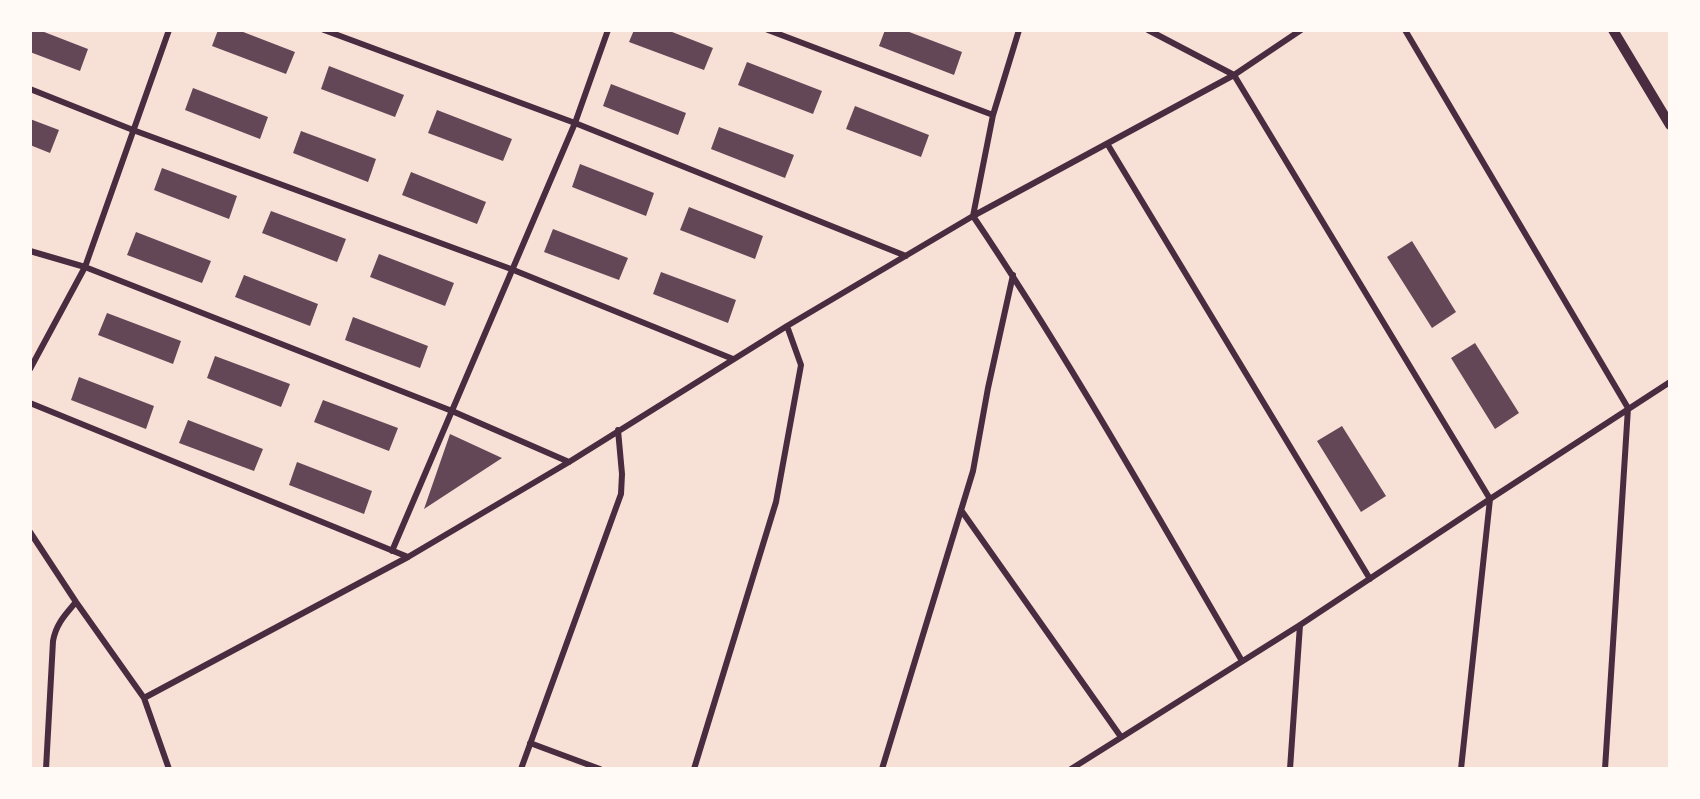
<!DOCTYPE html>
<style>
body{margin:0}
#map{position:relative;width:1700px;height:799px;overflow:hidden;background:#f7e1d7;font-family:"Space Grotesk",sans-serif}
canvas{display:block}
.frame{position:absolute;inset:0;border:32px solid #fffaf5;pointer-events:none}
</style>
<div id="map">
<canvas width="1700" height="799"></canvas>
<div class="frame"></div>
</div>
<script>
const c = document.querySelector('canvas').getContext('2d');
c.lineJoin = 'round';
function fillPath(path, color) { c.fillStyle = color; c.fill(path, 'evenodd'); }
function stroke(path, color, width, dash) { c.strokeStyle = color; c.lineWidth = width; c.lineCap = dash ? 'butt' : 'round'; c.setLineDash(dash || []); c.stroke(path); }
fillPath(new Path2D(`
 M 30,30 L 39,30 L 88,49 L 80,71 L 30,52 Z
 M 218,30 L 238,30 L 295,52 L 286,74 L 212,46 Z
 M 634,30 L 667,30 L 713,48 L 704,70 L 629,42 Z
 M 885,30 L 904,30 L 962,52 L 954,75 L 879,46 Z
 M 747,62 L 822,91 L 813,114 L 738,85 Z
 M 329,66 L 404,95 L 395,117 L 321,89 Z
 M 611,84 L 686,113 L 678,135 L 603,106 Z
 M 193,88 L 268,117 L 260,139 L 185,110 Z
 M 855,106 L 929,135 L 921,157 L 846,129 Z
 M 437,110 L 512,139 L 503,161 L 428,133 Z
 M 30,119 L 59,130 L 50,153 L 30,145 Z
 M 719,127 L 794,155 L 785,178 L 711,149 Z
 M 301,131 L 376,159 L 368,182 L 293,153 Z
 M 580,164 L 654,193 L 646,216 L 572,187 Z
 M 162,168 L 237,196 L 229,219 L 154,190 Z
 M 411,172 L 486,202 L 477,224 L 402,195 Z
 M 689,207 L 763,236 L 755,259 L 680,230 Z
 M 271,211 L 346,239 L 337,262 L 262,233 Z
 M 553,229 L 628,258 L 619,280 L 544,252 Z
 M 136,232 L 211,261 L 202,283 L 127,255 Z
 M 1412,241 L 1456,312 L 1432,328 L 1387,257 Z
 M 379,254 L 454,283 L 445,306 L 370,277 Z
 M 661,272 L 736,300 L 728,323 L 653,294 Z
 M 244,275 L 318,304 L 310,326 L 235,297 Z
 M 107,313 L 181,341 L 173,364 L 98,335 Z
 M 353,317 L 428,346 L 420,368 L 345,340 Z
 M 1475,343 L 1519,413 L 1495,429 L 1451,358 Z
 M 215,356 L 290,384 L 281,407 L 207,378 Z
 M 79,377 L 154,406 L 146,429 L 71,400 Z
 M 323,400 L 398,428 L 389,451 L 314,422 Z
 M 188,420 L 263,449 L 254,471 L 179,443 Z
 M 1342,426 L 1386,496 L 1361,512 L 1317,441 Z
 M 450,434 L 502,458 L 424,509 Z
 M 297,462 L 372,491 L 364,514 L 289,485 Z`), '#644757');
stroke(new Path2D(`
 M 324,30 L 575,123 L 906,256
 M 768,30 L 993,115
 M 1019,30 L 993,115 L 973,216 C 1070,360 1155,512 1242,661
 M 1148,30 L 1234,75 L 1490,499 L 1461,769
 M 1405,30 L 1628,408 L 1605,769
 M 30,89 L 133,130 L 511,269 L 733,359
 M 1108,145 L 1370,579
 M 30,251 L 85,267 L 452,411 L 569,462
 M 30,369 L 85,267 L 169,30
 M 30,403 L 408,557
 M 961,510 L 1121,737
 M 30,532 L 76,602 L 144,698 L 169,769
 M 392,551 L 575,123 L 608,30
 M 144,698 L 408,557 L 569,462 L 787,326 L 973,216 L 1234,75 L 1301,30
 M 530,743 L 600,769
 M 46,769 L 53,641 C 56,624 65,615 76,602
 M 521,769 L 621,494 L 622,474 L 618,430
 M 694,769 L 776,502 L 801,365 L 787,326
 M 882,769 L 973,471 L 988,388 L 1013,275
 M 1071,769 L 1300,625 L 1490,499 L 1670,382
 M 1290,769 L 1300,625`), '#4a2c40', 6);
stroke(new Path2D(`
 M 1613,30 L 1670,125`), '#4a2c40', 10);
</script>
